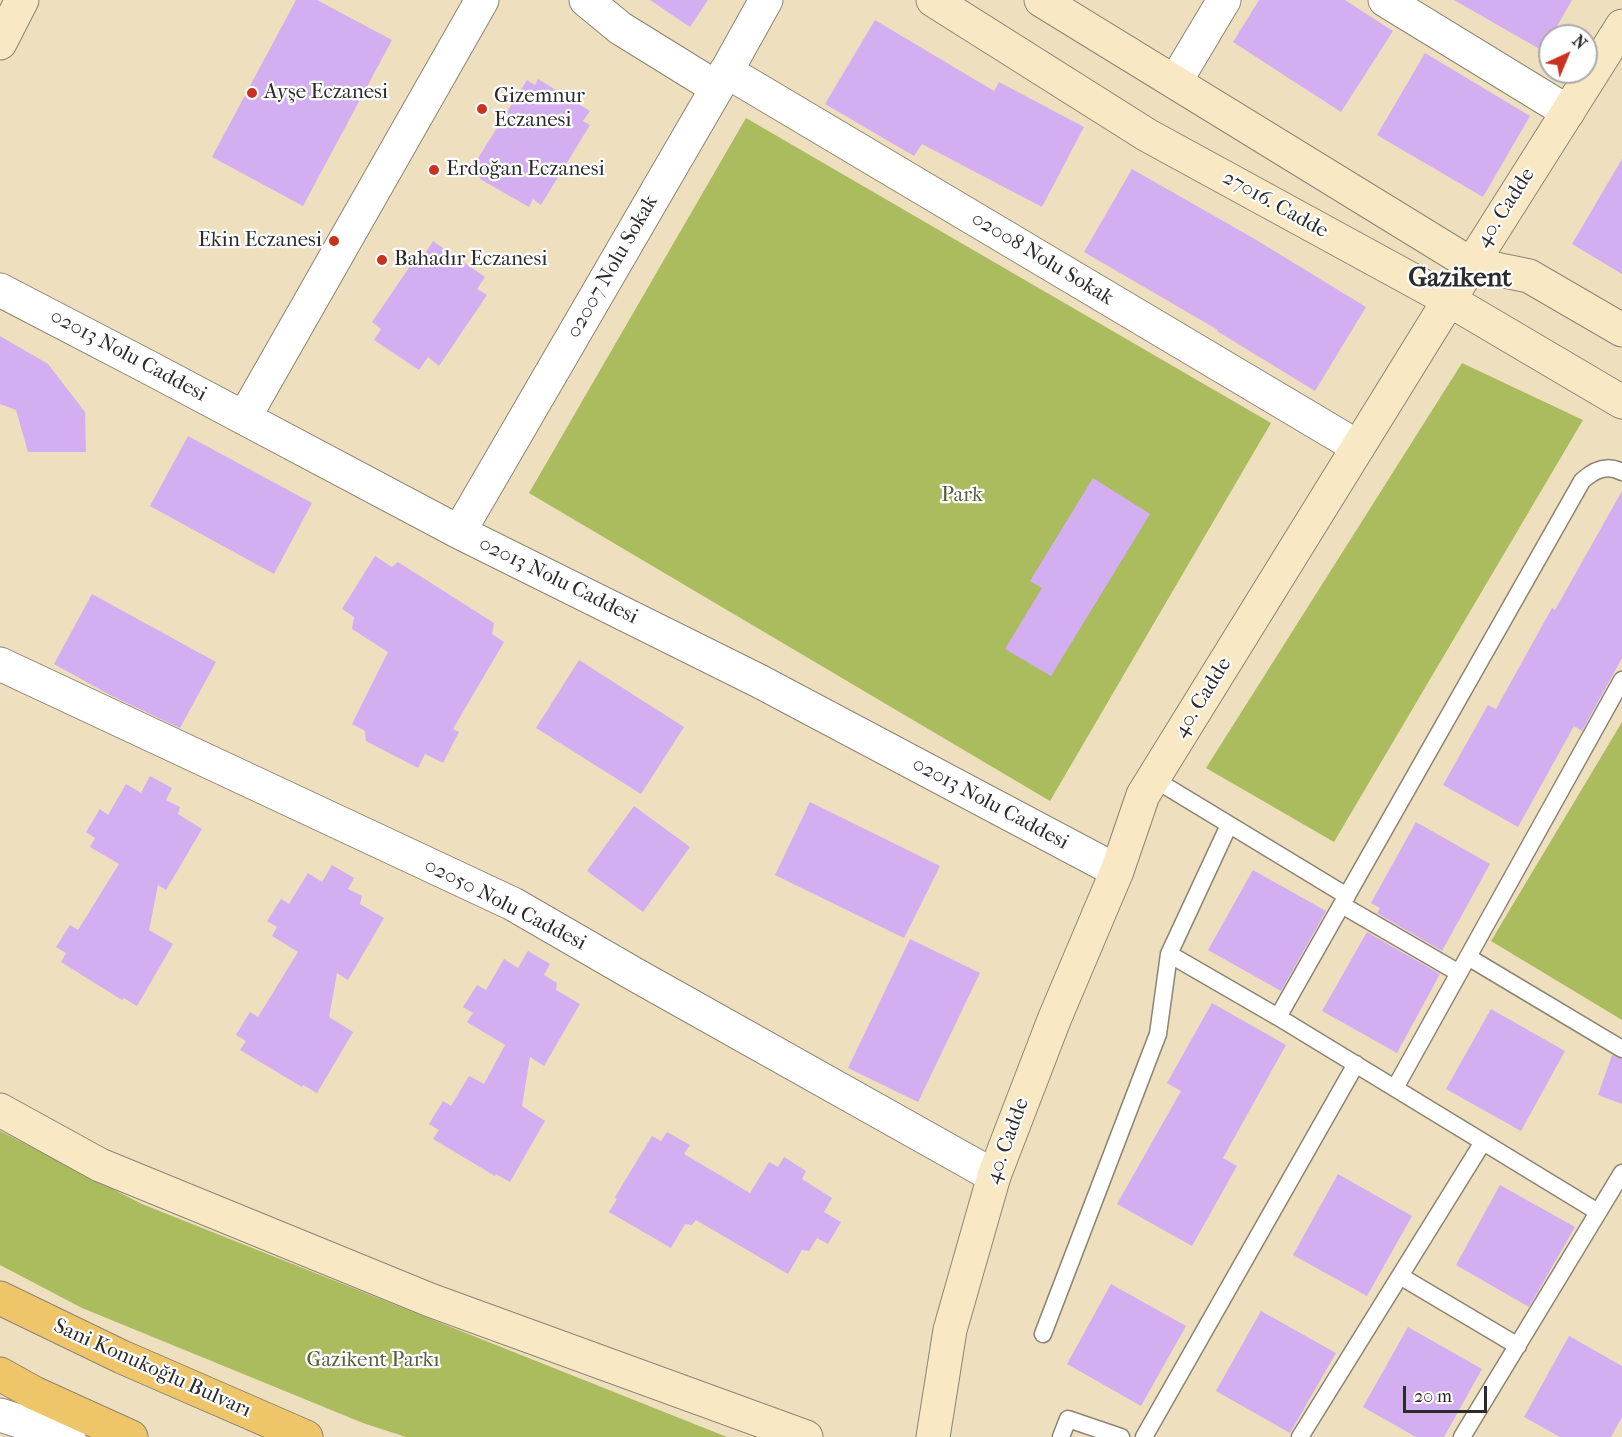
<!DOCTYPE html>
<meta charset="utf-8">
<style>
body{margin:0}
#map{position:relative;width:1622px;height:1437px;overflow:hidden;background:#eedfbe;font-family:"IM FELL French Canon",serif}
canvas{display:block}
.north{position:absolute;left:1538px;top:24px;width:60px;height:60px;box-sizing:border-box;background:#fff;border:2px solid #aaa;border-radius:50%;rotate:44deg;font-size:16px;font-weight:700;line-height:24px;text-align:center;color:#2b2b2b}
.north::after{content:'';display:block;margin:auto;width:21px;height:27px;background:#c8321e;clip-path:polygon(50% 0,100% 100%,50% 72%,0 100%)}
.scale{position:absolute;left:1403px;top:1386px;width:84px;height:27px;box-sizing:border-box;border:3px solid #2b2b2b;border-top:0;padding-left:8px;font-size:18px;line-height:21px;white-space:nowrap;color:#2b2b2b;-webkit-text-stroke:4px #fff;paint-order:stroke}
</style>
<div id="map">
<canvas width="1622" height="1437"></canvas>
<div class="north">N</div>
<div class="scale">20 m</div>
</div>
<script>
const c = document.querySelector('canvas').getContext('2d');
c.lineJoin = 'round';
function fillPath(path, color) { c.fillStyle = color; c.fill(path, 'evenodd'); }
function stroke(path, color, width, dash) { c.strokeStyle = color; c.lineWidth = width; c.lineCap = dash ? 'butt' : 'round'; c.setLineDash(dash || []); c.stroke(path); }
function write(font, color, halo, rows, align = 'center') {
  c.font = font + ' "IM FELL French Canon",serif'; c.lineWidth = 4.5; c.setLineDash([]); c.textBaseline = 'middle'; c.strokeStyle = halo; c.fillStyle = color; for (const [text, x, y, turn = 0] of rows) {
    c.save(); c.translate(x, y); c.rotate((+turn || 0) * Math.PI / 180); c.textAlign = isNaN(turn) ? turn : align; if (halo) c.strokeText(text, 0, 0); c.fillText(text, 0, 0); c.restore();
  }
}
fillPath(new Path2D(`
 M 746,118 L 1271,423 L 1050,801 L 529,493 Z
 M 1462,363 L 1583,420 L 1334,842 L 1206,768 Z
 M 1622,722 L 1622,1020 L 1491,941 Z
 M 0,1131 L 142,1204 L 727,1437 L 406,1437 L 363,1423 L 82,1308 L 0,1265 Z`), '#abbc5f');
fillPath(new Path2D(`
 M 296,0 L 317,0 L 392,40 L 303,206 L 212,157 Z
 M 650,0 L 708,0 L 690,27 Z
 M 1259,0 L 1345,0 L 1393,31 L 1341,112 L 1233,42 Z
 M 1454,0 L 1572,0 L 1543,51 Z
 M 875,20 L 994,91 L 999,82 L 1084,127 L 1042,207 L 922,144 L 914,156 L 825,104 Z
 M 1425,53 L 1530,116 L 1483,197 L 1377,135 Z
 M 538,79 L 590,111 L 583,121 L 590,125 L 541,205 L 533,199 L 529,207 L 480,179 L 483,168 L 475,163 L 527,80 L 535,85 Z
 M 1622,159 L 1622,274 L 1572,244 Z
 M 1132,169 L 1253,238 L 1366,307 L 1315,391 L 1217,331 L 1218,330 L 1084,252 Z
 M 433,241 L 485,277 L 477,289 L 487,295 L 439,366 L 428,357 L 419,370 L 374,340 L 381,329 L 372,322 L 417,256 L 422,259 Z
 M 0,336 L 48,364 L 85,412 L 86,452 L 28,452 L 16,410 L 0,404 Z
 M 188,436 L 312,503 L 274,574 L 150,506 Z
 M 1093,478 L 1150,514 L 1051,676 L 1005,649 L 1042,588 L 1030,581 Z
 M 1622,491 L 1622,658 L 1582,731 L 1574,726 L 1518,827 L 1443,785 L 1488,705 L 1496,709 L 1552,608 L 1555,610 Z
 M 375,556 L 392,567 L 398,562 L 494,623 L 492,634 L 504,642 L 453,729 L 459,732 L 443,763 L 425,754 L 418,768 L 366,741 L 365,731 L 352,724 L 388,652 L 352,629 L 354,617 L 342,609 Z
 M 92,594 L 216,662 L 180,728 L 110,695 L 54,664 Z
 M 579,660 L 684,727 L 641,794 L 536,728 Z
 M 150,776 L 172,788 L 166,800 L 180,807 L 178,814 L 202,829 L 166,890 L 158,885 L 149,930 L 173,944 L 137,1006 L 124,998 L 122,1000 L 61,962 L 66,953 L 56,947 L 70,925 L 78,930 L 119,864 L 90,847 L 95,838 L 86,832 L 100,809 L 108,815 L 126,784 L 141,793 Z
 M 810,802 L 940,866 L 904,938 L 775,875 Z
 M 634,806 L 690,847 L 643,912 L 587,871 Z
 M 1416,822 L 1490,864 L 1442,951 L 1377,913 L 1380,908 L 1371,903 Z
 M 332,865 L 354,878 L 348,889 L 362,896 L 360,904 L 384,918 L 348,980 L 337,973 L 329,1017 L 353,1032 L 317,1093 L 303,1085 L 302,1087 L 240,1050 L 246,1041 L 236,1035 L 250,1012 L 258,1017 L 298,952 L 272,936 L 277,927 L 267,921 L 281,899 L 289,904 L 308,873 L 322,882 Z
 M 1253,870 L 1326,911 L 1281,991 L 1208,950 Z
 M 1367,932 L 1440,974 L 1397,1053 L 1322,1011 Z
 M 910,939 L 980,973 L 918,1102 L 848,1068 Z
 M 528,951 L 550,964 L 544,975 L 557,983 L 556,990 L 580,1004 L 544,1066 L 530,1057 L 522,1106 L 545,1121 L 510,1182 L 496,1174 L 495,1176 L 433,1139 L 439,1130 L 429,1124 L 443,1101 L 451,1106 L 469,1076 L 484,1084 L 505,1045 L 467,1022 L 473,1013 L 463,1007 L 477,985 L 486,990 L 504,959 L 518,968 Z
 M 1212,1003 L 1286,1045 L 1223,1158 L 1237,1166 L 1192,1246 L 1117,1204 L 1181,1091 L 1167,1083 Z
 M 1491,1009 L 1565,1051 L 1521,1131 L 1446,1089 Z
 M 1612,1055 L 1622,1059 L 1622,1104 L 1598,1095 Z
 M 667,1132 L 690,1145 L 684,1154 L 750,1193 L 769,1162 L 778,1167 L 784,1157 L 806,1171 L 802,1179 L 832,1198 L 824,1212 L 841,1222 L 828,1244 L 817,1238 L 809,1251 L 802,1250 L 788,1274 L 696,1220 L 692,1225 L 685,1224 L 671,1248 L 609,1212 L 617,1199 L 615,1197 L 652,1136 L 661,1141 Z
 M 1338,1174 L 1412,1216 L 1367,1296 L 1293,1255 Z
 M 1500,1185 L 1575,1227 L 1529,1307 L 1456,1265 Z
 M 1111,1284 L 1186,1326 L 1141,1406 L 1067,1364 Z
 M 1261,1311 L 1336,1353 L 1290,1433 L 1216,1391 Z
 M 1408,1327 L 1482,1369 L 1444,1437 L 1416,1437 L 1363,1407 Z
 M 1569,1336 L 1622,1366 L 1622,1417 L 1611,1437 L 1560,1437 L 1524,1417 Z`), '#d3aff2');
const lane = new Path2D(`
 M 1154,779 L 1347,896
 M 1342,905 L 1459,973
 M 1169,954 L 1278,1017 L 1598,1212
 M 1468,957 L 1622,1049
 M 1278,1017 L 1582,481 C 1594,470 1607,464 1622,472
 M 1395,1088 L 1622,680
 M 1400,1276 L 1518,1346
 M 1043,1334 L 1158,1034 L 1169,954 L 1229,825
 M 1061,1437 L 1068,1419 L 1121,1437
 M 1144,1437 L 1356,1064
 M 1300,1437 L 1483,1142
 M 1462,1437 L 1622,1173`);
const street = new Path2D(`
 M 586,0 L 620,28 L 717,88
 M 1385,0 L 1568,112
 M 726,71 L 1358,447
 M 1175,82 L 1224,0
 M 0,290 L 150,368 L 459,532 L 759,681 L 1117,871
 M 244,418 L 482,0
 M 459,532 L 717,88 L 766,0
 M 0,664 L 513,904 L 634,974 L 994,1176
 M 0,1415 L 69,1437`);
const secondary = new Path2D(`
 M 933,0 L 1147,135 L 1449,300 L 1622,402
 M 1041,0 L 1471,264 L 1529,276 L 1622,330
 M 0,43 L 22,0
 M 0,1110 L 100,1165 L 430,1300 L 806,1437
 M 933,1437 L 950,1330 L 994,1176 L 1054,1020 L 1117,871 L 1143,795 L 1449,300 L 1622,26`);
const highway = new Path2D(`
 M 0,1298 L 122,1357 L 306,1437
 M 0,1374 L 34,1393 L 131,1437`);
stroke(lane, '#8c8574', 19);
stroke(street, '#8c8574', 35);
stroke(secondary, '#8c8574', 35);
stroke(highway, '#8c8574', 35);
stroke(lane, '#fff', 16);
stroke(street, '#fff', 33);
stroke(secondary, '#f8e8c3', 33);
stroke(highway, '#eec569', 33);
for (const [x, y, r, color] of [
 [252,93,6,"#c8321e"],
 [482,109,6,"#c8321e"],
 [434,170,6,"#c8321e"],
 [334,241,6,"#c8321e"],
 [382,260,6,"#c8321e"]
]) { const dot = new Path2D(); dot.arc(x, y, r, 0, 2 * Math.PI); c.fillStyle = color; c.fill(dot); stroke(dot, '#fff', 2); }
write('21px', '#2b2b2b', '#fff', [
 ["Ayşe Eczanesi",264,93],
 ["Gizemnur",494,97],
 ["Eczanesi",494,121],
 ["Erdoğan Eczanesi",446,170],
 ["Ekin Eczanesi",322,241,"right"],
 ["Bahadır Eczanesi",394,260]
], 'left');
write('21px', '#2b2b2b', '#fff', [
 ["27016. Cadde",1275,205,29],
 ["40. Cadde",1506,208,-57],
 ["02008 Nolu Sokak",1042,259,31],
 ["02007 Nolu Sokak",613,267,-60],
 ["02013 Nolu Caddesi",128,356,28],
 ["02013 Nolu Caddesi",558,581,26],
 ["40. Cadde",1203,698,-58],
 ["02013 Nolu Caddesi",990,804,28],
 ["02050 Nolu Caddesi",505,905,27],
 ["40. Cadde",1008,1141,-70],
 ["Sani Konukoğlu Bulvarı",152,1369,24]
]);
write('21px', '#585e3d', '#fff', [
 ["Park",962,496],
 ["Gazikent Parkı",373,1361]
]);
write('bold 27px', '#2b2b2b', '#fff', [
 ["Gazikent",1460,279]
]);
</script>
